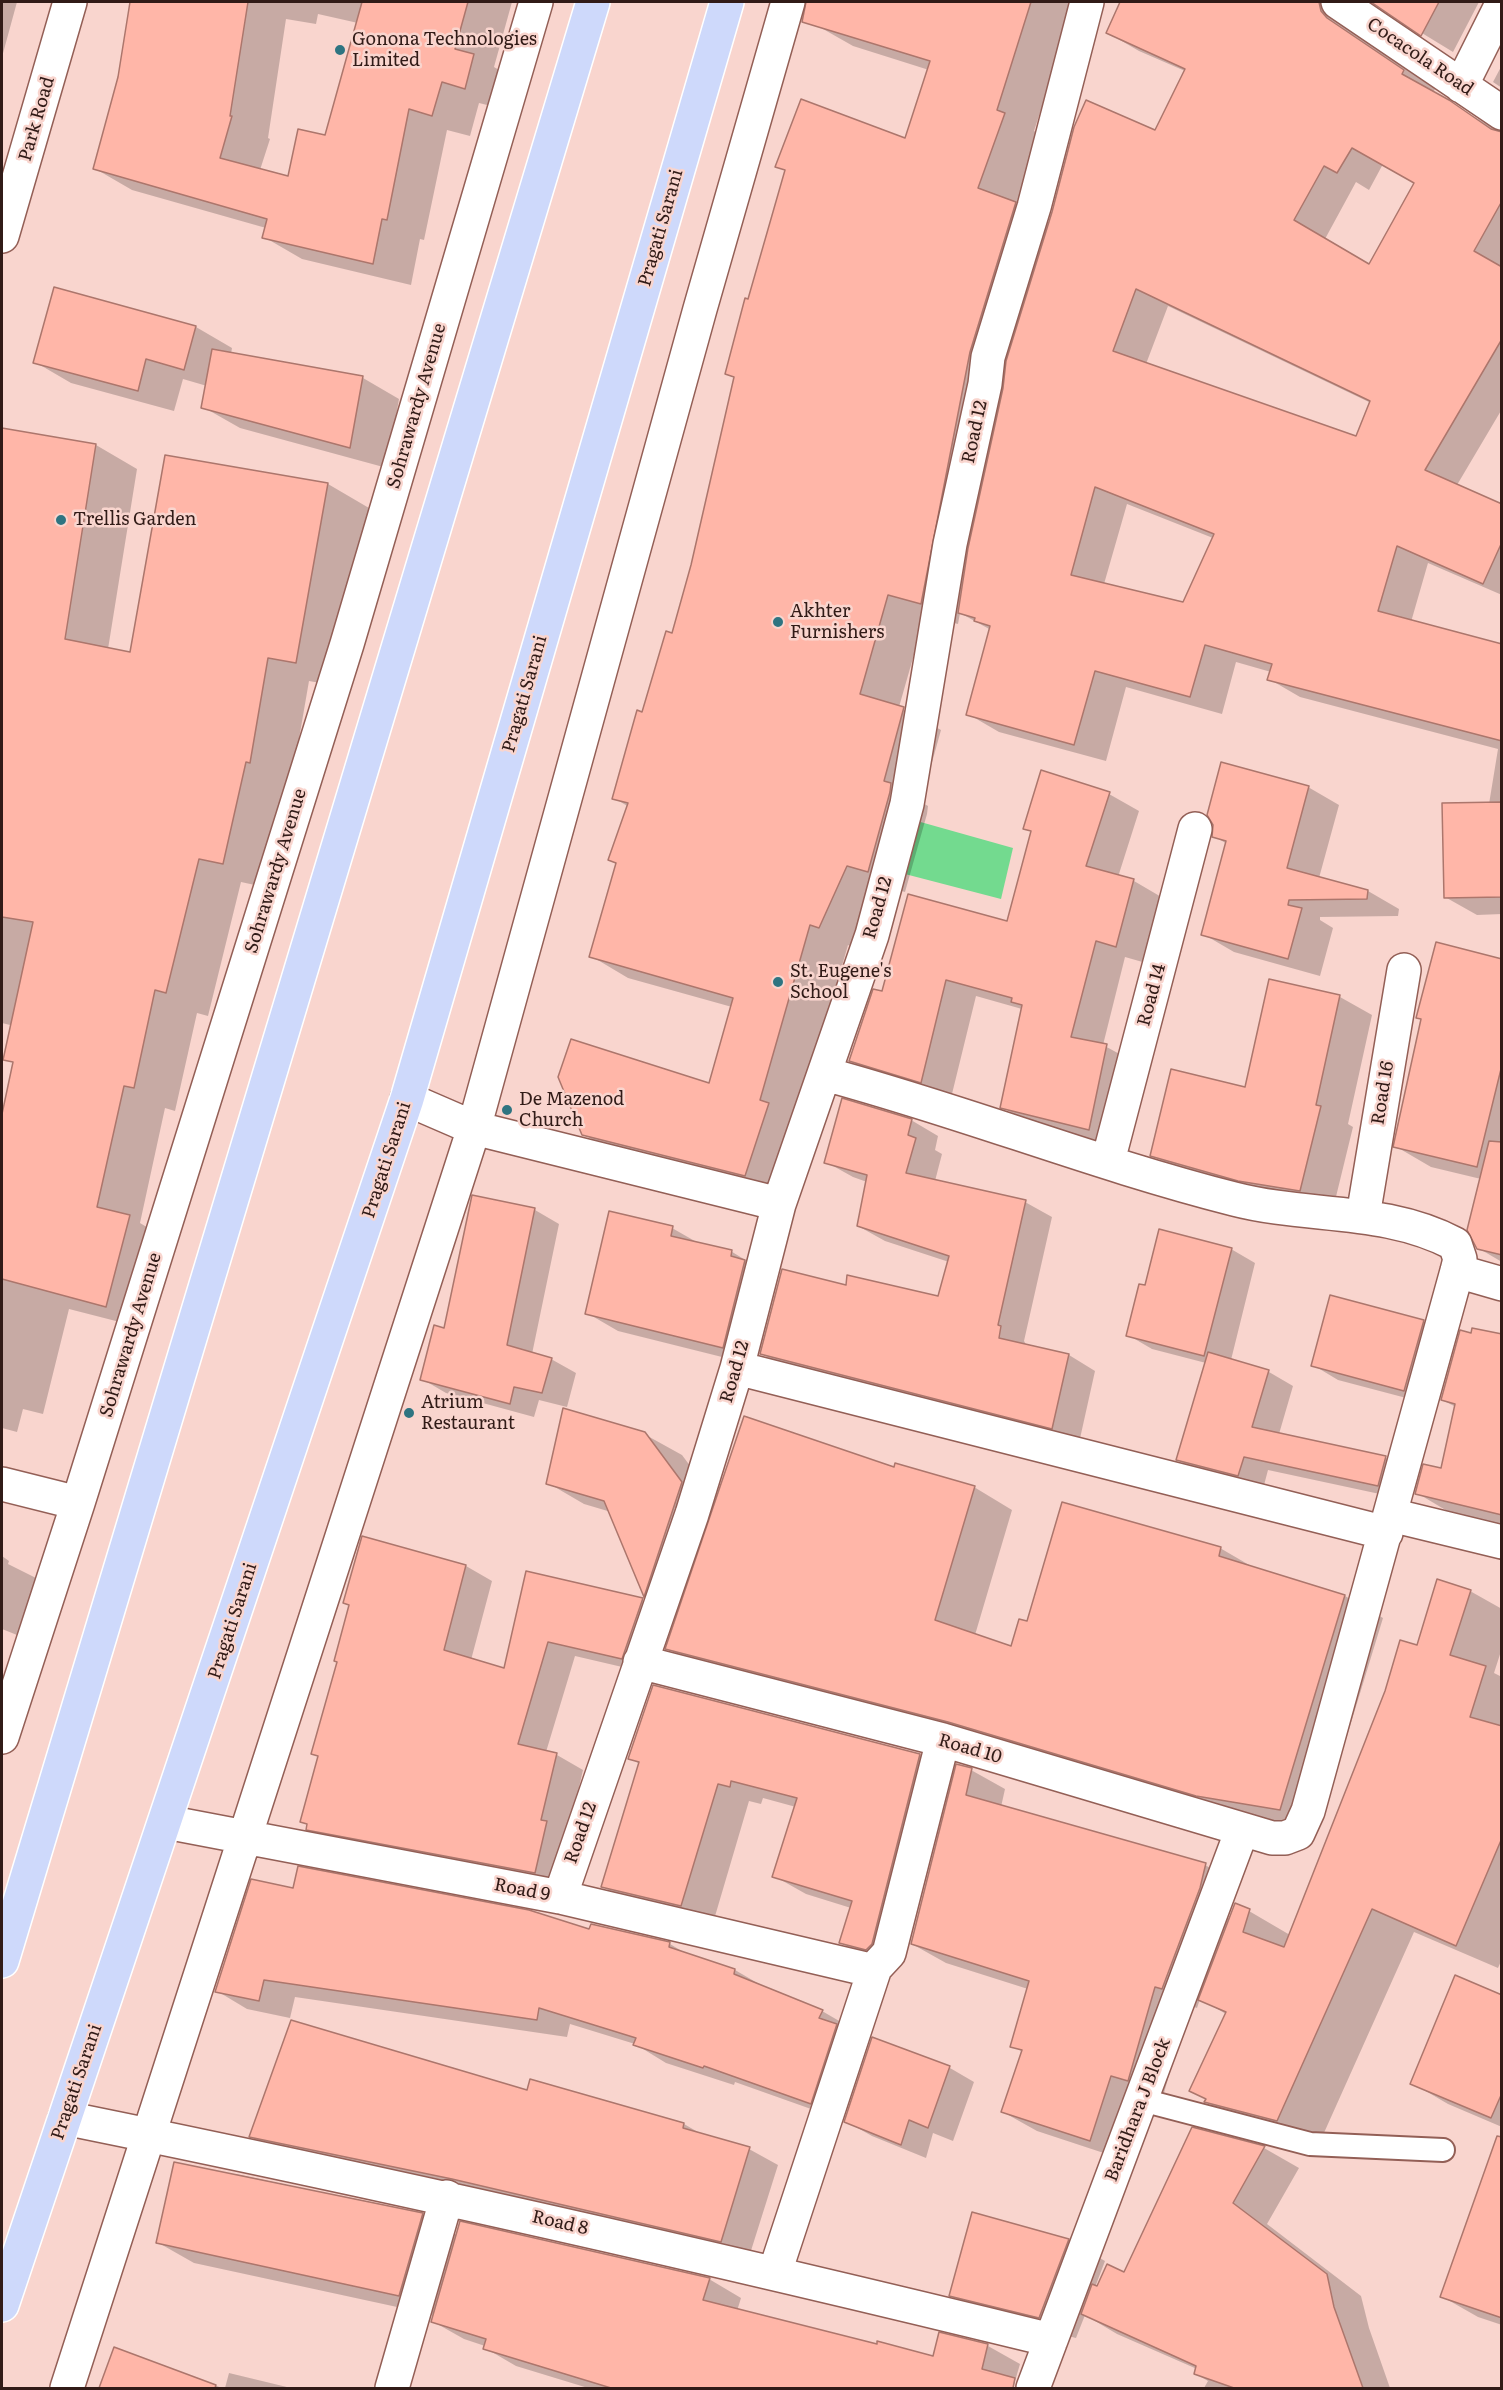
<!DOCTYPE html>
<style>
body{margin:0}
#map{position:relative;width:1503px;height:2390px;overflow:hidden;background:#f9d5ce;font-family:Literata,serif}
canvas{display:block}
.frame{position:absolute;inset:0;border:3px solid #311b17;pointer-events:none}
</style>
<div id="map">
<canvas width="1503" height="2390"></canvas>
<div class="frame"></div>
</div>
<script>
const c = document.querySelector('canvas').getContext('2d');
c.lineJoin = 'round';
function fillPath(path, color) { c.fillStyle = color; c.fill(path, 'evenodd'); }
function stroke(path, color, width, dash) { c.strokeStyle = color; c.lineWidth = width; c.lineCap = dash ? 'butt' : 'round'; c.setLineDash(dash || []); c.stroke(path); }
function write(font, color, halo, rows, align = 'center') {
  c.font = font + ' Literata,serif'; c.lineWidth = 5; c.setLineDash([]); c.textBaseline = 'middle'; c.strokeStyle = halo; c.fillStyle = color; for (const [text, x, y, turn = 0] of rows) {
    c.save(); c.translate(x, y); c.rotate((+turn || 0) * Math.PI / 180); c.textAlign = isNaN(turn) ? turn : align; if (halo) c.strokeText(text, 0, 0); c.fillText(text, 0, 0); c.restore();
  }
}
fillPath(new Path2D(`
 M 917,821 L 1013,848 L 1001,899 L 905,874 Z`), '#73da8f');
fillPath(new Path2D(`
 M 2,2 L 17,2 L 2,57 Z
 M 132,2 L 512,2 L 494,67 L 511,77 L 503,109 L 479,103 L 470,136 L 447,130 L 424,240 L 420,239 L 411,285 L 302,259 L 264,237 L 266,228 L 132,190 L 94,168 L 120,77 ZM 318,14 L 358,23 L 326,137 L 289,178 L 260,170 L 270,139 L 268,138 L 286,19 L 316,24 Z
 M 823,2 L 1076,2 L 1034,131 L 1042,135 L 1016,204 L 1050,224 L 1156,132 L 1185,71 L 1139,51 L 1108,33 L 1122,2 L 1366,2 L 1352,29 L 1359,37 L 1435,89 L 1433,93 L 1502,133 L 1502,409 L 1457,485 L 1502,505 L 1502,595 L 1428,563 L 1411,622 L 1502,645 L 1502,914 L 1477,915 L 1445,897 L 1489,804 L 1498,749 L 1300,697 L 1269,679 L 1271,672 L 1236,662 L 1222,714 L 1126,687 L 1106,761 L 999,732 L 968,714 L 991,630 L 960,613 L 958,624 L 925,616 L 899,707 L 941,730 L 921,802 L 928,806 L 927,814 L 905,892 L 885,886 L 856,949 L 848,945 L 797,1121 L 783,1197 L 620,1156 L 583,1134 L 710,1085 L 732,1007 L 628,978 L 591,956 L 618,864 L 629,807 L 614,798 L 673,635 L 692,565 L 735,378 L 727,374 L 786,171 L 777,166 L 906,140 L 929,70 L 853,46 L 816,25 ZM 1383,164 L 1416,183 L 1370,266 L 1325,239 L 1356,182 L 1369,190 ZM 1168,306 L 1371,403 L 1356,438 L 1146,364 ZM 1127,504 L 1213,538 L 1184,604 L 1104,584 Z
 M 1371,2 L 1479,2 L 1453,52 Z
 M 1502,65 L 1502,88 L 1493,82 Z
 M 196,327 L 232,348 L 231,354 L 363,378 L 399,399 L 387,468 L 240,428 L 203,407 L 207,386 L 183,379 L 174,411 L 71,383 L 35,362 Z
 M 2,429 L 96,445 L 137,469 L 108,649 L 132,654 L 328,484 L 369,508 L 337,686 L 309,681 L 291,785 L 264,887 L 241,882 L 208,1016 L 197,1013 L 175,1111 L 165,1108 L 140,1223 L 170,1241 L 147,1329 L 69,1309 L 43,1414 L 23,1409 L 17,1432 L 2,1428 L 2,1121 L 25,1015 L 18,1027 L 2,1023 Z
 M 1308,787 L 1339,805 L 1319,878 L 1368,891 L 1399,909 L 1398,916 L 1320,917 L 1320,920 L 1333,928 L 1320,976 L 1234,952 L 1203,934 L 1227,844 L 1214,836 Z
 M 1109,794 L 1139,811 L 1118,877 L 1134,881 L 1163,898 L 1146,963 L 1125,957 L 1103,1045 L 1136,1063 L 1118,1146 L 1031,1124 L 1002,1107 L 1022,1009 L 976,996 L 951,1098 L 880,1078 L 851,1061 L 883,993 L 1008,923 L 1033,833 L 1025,828 Z
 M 1502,960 L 1502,1262 L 1478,1248 L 1481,1179 L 1431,1167 L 1395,1146 L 1422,1020 L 1418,1017 Z
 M 1340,997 L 1372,1015 L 1348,1124 L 1353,1127 L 1333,1209 L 1185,1174 L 1152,1155 L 1246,1089 Z
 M 911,1120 L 938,1136 L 935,1150 L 942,1154 L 935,1181 L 1025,1202 L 1052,1217 L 1024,1341 L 1027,1346 L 1069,1355 L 1095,1371 L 1079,1443 L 788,1369 L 762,1354 L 847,1287 L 939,1298 L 949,1262 L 885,1241 L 858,1226 L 867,1182 L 853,1177 L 826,1162 Z
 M 473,1197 L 535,1210 L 559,1224 L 532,1354 L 551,1359 L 576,1373 L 567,1407 L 539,1400 L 534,1417 L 446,1393 L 422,1379 L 446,1330 Z
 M 672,1228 L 700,1244 L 729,1250 L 760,1269 L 754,1365 L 618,1331 L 587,1313 Z
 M 1231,1249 L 1255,1263 L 1231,1360 L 1269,1372 L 1293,1386 L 1279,1434 L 1386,1458 L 1411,1472 L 1403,1499 L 1268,1470 L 1263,1489 L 1202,1474 L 1178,1460 L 1206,1363 L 1152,1349 L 1128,1335 L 1146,1287 Z
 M 1423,1321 L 1448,1336 L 1429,1404 L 1338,1380 L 1313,1365 Z
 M 1472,1334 L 1502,1336 L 1502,1531 L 1464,1521 L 1417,1493 L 1442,1470 L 1456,1407 L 1442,1400 Z
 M 644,1434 L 682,1455 L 717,1502 L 895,1469 L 974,1487 L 1012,1510 L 975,1635 L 1012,1648 L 1028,1623 L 1220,1548 L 1256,1569 L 1345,1596 L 1383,1618 L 1318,1831 L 1236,1817 L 705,1671 L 667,1648 L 678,1615 L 645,1596 L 611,1512 L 584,1504 L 548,1483 Z
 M 363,1538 L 466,1566 L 492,1581 L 471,1660 L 505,1670 L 527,1573 L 642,1600 L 669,1615 L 648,1673 L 575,1656 L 546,1752 L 557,1755 L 583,1770 L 568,1835 L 562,1887 L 334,1844 L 307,1829 L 308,1825 L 301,1821 L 320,1757 Z
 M 2,1556 L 9,1561 L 8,1564 L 58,1589 L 37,1643 L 2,1629 Z
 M 1470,1591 L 1502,1609 L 1502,1648 L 1494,1673 L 1502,1677 L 1502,1959 L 1498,1968 L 1414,1932 L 1319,2144 L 1248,2126 L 1206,2102 L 1226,2014 L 1200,1999 L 1197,2008 L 1189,2005 L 1162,2100 L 1125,2160 L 1037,2131 L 1003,2112 L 1023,2052 L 1012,2046 L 1028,1989 L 946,1963 L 912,1944 L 971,1770 L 1005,1789 L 1001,1807 L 1205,1865 L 1239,1884 L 1228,1918 L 1249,1911 L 1290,1935 L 1418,1647 Z
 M 920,1755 L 951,1773 L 903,1962 L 899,1967 L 872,1961 L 841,1943 L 851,1908 L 806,1894 L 774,1876 L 796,1807 L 763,1798 L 761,1804 L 749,1801 L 713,1923 L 635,1905 L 603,1887 L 640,1764 L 629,1758 Z
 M 294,1890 L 590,1931 L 592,1925 L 670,1944 L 690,1956 L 735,1970 L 766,1988 L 822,2011 L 853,2029 L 842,2120 L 735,2082 L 734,2085 L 666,2063 L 635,2044 L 570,2024 L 567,2037 L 295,1997 L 290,2018 L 247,2009 L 217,1991 Z
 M 1502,1996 L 1502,2127 L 1448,2104 L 1412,2083 Z
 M 873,2039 L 950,2068 L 974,2082 L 953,2141 L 933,2133 L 926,2158 L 872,2136 L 847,2122 Z
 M 528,2092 L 684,2124 L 703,2135 L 749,2149 L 778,2165 L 749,2257 L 279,2153 L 250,2136 Z
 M 1193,2129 L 1264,2148 L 1299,2168 L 1267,2224 L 1361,2296 L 1369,2328 L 1390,2388 L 1204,2388 L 1208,2381 L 1196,2374 L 1197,2369 L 1117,2334 L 1085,2315 L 1076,2338 L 987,2316 L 951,2295 L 1068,2240 L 1105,2261 L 1094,2290 L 1124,2274 Z
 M 236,2174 L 422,2214 L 457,2235 L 709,2279 L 741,2298 L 737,2311 L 934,2358 L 940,2334 L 988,2346 L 1020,2364 L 1013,2388 L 588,2388 L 516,2366 L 485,2348 L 485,2346 L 464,2339 L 432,2321 L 434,2315 L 194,2263 L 157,2242 Z
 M 1502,2177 L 1502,2325 L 1478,2317 L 1441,2296 Z
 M 115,2349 L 222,2388 L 101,2388 Z
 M 229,2373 L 291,2388 L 225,2388 Z`), '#0003');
const building = new Path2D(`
 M 130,2 L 248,2 L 230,116 L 232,116 L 220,158 L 288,176 L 298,129 L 325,135 L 362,2 L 468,2 L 455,49 L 474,54 L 465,89 L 442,82 L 432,116 L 409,109 L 387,220 L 382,219 L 373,264 L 262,238 L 267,219 L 93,169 L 118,77 Z
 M 806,2 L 1031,2 L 997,110 L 1005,113 L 978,188 L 1016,202 L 970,352 L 921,604 L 888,595 L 860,694 L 904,707 L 884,781 L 891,783 L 890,792 L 868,872 L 847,866 L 819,928 L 810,925 L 760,1100 L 769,1103 L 745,1176 L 582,1135 L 558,1077 L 571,1039 L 709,1083 L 733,998 L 589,957 L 616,863 L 608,860 L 628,803 L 612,799 L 637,710 L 642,712 L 666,631 L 672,633 L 691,565 L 734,377 L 725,374 L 745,298 L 748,299 L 785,170 L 775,167 L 801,99 L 905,138 L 930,61 L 802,22 Z
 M 1120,2 L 1319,2 L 1321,11 L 1327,18 L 1404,70 L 1402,74 L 1449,100 L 1491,129 L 1502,132 L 1502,201 L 1474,251 L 1502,267 L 1502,339 L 1425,470 L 1502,504 L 1502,542 L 1483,584 L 1397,546 L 1378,611 L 1502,644 L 1502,741 L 1267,680 L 1272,664 L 1205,645 L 1190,697 L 1095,671 L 1074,745 L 966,715 L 990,626 L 974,621 L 975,618 L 958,613 L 968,548 L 1003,388 L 1006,361 L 1052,212 L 1074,127 L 1086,100 L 1155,130 L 1185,69 L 1106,33 ZM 1352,148 L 1414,183 L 1369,264 L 1294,220 L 1324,166 L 1337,173 ZM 1136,289 L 1370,401 L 1356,436 L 1113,351 ZM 1095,487 L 1214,534 L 1183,602 L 1071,575 Z
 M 1371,2 L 1439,2 L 1421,36 Z
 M 54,287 L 196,326 L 184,370 L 146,359 L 138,391 L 33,363 Z
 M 212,349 L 363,376 L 350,448 L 201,408 Z
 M 2,428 L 96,444 L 65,639 L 130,652 L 165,455 L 328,483 L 296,663 L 268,658 L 250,763 L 246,762 L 223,864 L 199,859 L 166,993 L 155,990 L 134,1088 L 124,1086 L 97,1207 L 130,1215 L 106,1307 L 2,1279 L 2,1114 L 13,1062 L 3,1060 L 33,922 L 2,917 Z
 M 1221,762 L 1309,786 L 1287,868 L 1368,890 L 1367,899 L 1289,900 L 1288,905 L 1302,908 L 1288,959 L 1201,935 L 1226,841 L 1212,837 L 1213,825 L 1207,815 Z
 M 1041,770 L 1110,792 L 1086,866 L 1134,879 L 1116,947 L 1096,941 L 1071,1037 L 1107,1044 L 1089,1130 L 1000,1108 L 1022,1005 L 1011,1002 L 1012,998 L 946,980 L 921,1083 L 849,1061 L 873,989 L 882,991 L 908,894 L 1007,921 L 1031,831 L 1023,829 Z
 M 1502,802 L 1502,897 L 1444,898 L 1442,803 Z
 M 1436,942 L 1502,959 L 1502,1065 L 1477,1167 L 1393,1147 L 1421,1019 L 1416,1018 Z
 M 1269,979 L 1340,995 L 1316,1105 L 1321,1106 L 1300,1191 L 1238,1181 L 1150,1156 L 1171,1069 L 1245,1087 Z
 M 842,1098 L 912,1119 L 908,1135 L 916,1138 L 906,1173 L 1026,1200 L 998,1325 L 1001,1326 L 999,1338 L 1069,1354 L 1052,1429 L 760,1354 L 782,1269 L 846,1285 L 847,1275 L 938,1296 L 949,1256 L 857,1226 L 867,1175 L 824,1163 Z
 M 1489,1141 L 1502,1142 L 1502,1255 L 1477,1249 L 1467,1230 Z
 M 472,1195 L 535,1208 L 507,1345 L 552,1358 L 542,1393 L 514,1387 L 510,1404 L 420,1380 L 434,1325 L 444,1328 Z
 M 609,1211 L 673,1226 L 671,1236 L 732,1250 L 731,1256 L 745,1260 L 723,1348 L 585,1314 Z
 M 1159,1229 L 1232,1248 L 1204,1356 L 1126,1336 L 1139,1284 L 1145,1285 Z
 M 1330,1295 L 1424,1320 L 1404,1391 L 1311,1366 Z
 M 1472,1328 L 1502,1334 L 1502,1515 L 1415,1494 L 1423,1464 L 1441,1468 L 1455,1404 L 1441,1400 L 1460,1330 L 1471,1333 Z
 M 1208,1352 L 1269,1370 L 1252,1427 L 1386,1456 L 1378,1486 L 1244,1457 L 1238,1476 L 1176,1460 Z
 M 563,1408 L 645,1432 L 682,1482 L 644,1597 L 604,1501 L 546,1484 Z
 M 744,1416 L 894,1467 L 895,1463 L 975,1486 L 935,1620 L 1011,1646 L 1019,1619 L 1027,1621 L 1062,1502 L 1221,1547 L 1219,1556 L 1345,1595 L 1280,1810 L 1196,1796 L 948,1722 L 665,1649 Z
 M 362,1536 L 466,1565 L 444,1650 L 504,1668 L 526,1571 L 643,1598 L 622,1659 L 548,1642 L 518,1744 L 557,1753 L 541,1820 L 547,1821 L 535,1873 L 306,1830 L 307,1824 L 300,1822 L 318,1756 L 311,1754 L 337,1662 L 334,1661 L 349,1605 L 343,1603 Z
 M 1437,1579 L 1471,1590 L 1450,1655 L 1486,1666 L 1470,1717 L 1502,1726 L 1502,1838 L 1456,1946 L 1372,1909 L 1277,2121 L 1204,2102 L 1206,2099 L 1189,2091 L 1226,2012 L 1198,2000 L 1235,1903 L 1250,1909 L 1243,1932 L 1284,1947 L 1385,1691 L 1400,1640 L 1417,1645 Z
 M 653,1685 L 920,1754 L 872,1944 L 866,1950 L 839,1943 L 852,1901 L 772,1877 L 797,1798 L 731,1781 L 730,1787 L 718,1784 L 681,1906 L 601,1887 L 639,1762 L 628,1759 Z
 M 956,1764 L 972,1768 L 966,1795 L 1206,1863 L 1200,1888 L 1162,1989 L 1155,1987 L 1128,2081 L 1111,2076 L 1090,2141 L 1001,2112 L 1022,2050 L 1010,2047 L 1029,1981 L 911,1944 Z
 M 298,1866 L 529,1910 L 589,1929 L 591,1924 L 670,1942 L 669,1947 L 735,1969 L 734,1974 L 823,2010 L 819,2018 L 837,2024 L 811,2104 L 704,2066 L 703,2068 L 633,2045 L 636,2038 L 539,2008 L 537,2020 L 264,1980 L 259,2001 L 215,1992 L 251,1879 L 293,1888 Z
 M 1455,1975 L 1502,1995 L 1502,2093 L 1491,2118 L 1410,2084 Z
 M 291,2020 L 527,2090 L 530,2079 L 684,2123 L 683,2128 L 750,2147 L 721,2242 L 452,2179 L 249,2137 Z
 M 872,2037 L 950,2066 L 928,2128 L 909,2120 L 901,2145 L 844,2122 Z
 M 1192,2127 L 1265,2146 L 1233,2203 L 1327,2274 L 1334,2307 L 1363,2388 L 1234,2388 L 1194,2374 L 1196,2366 L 1081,2314 L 1092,2284 L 1097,2286 L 1107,2264 L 1124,2272 Z
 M 1497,2136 L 1502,2137 L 1502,2318 L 1440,2297 Z
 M 174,2162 L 423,2213 L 399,2296 L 156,2243 Z
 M 972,2212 L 1069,2239 L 1039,2318 L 949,2296 Z
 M 460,2221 L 710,2278 L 703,2300 L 877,2344 L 877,2341 L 933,2356 L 939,2332 L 988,2344 L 982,2369 L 1015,2378 L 1013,2388 L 611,2388 L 483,2349 L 486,2339 L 431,2322 Z
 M 114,2347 L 216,2385 L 215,2388 L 99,2388 Z`);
fillPath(building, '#ffb6a8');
stroke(building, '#ac766c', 1.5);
const service = new Path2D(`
 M 1142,2100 L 1310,2144 L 1443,2150`);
const minor = new Path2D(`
 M 1338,2 L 1502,113
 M 1461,86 L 1502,4
 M 2,236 L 70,2
 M 407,1099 L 474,1128 L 779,1204
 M 1108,1161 L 1195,829
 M 1363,1216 L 1404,970
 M 1457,1271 L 1502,1284
 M 737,1368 L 1386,1533
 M 2,1484 L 78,1503
 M 1391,1515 L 1502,1542
 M 640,1662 L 943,1740 L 1272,1838 L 1285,1838 L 1298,1833 L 1308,1811 L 1457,1271 L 1460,1259 L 1455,1244 C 1385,1207 1307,1218 1234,1199 C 1096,1164 963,1111 825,1074
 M 2,1737 L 78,1503 L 347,644 L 536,2
 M 166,1822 L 560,1897 L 866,1969 L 875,1968
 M 560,1897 L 692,1514 L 737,1368 L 779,1204 L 872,935 L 907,804 L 950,544 L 985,384 L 988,357 L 1034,207 L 1087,2
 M 65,2118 C 395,2185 724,2260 1051,2340
 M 775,2272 L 875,1968 L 889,1953 L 943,1740
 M 67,2388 L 474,1128 L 700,309 L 788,2
 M 392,2388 L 447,2197
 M 1033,2388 L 1242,1830`);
const primary = new Path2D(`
 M 2,1961 L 593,2
 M 2,2305 L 407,1099 L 727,2`);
stroke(service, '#935f56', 26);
stroke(minor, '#935f56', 36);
stroke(primary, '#fff', 36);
stroke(service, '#fff', 22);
stroke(minor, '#fff', 33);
stroke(primary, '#ced9fb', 33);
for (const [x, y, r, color] of [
 [340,50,6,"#2e7481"],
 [61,520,6,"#2e7481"],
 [778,622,6,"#2e7481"],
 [778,982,6,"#2e7481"],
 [507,1110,6,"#2e7481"],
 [409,1413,6,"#2e7481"]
]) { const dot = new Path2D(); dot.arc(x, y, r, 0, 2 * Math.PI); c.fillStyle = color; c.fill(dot); stroke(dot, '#f9d5ce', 2); }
write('18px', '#311b17', '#f9d5ce', [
 ["Gonona Technologies",352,40],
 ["Limited",352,61],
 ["Trellis Garden",73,520],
 ["Akhter",790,612],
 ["Furnishers",790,633],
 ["St. Eugene's",790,972],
 ["School",790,993],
 ["De Mazenod",519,1100],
 ["Church",519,1121],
 ["Atrium",421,1403],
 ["Restaurant",421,1424]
], 'left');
write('18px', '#311b17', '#f9d5ce', [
 ["Cocacola Road",1420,57,34],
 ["Park Road",37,119,-74],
 ["Pragati Sarani",661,228,-74],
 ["Sohrawardy Avenue",417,406,-74],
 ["Road 12",975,432,-78],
 ["Pragati Sarani",525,694,-74],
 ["Sohrawardy Avenue",276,871,-73],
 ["Road 12",878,908,-74],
 ["Road 14",1152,995,-75],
 ["Road 16",1383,1093,-81],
 ["Pragati Sarani",387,1160,-72],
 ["Sohrawardy Avenue",131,1335,-73],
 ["Road 12",735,1372,-74],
 ["Pragati Sarani",233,1621,-72],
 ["Road 10",970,1749,16],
 ["Road 12",581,1833,-71],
 ["Road 9",522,1890,11],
 ["Pragati Sarani",77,2082,-71],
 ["Baridhara J Block",1138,2110,-69],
 ["Road 8",560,2223,13]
]);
</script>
